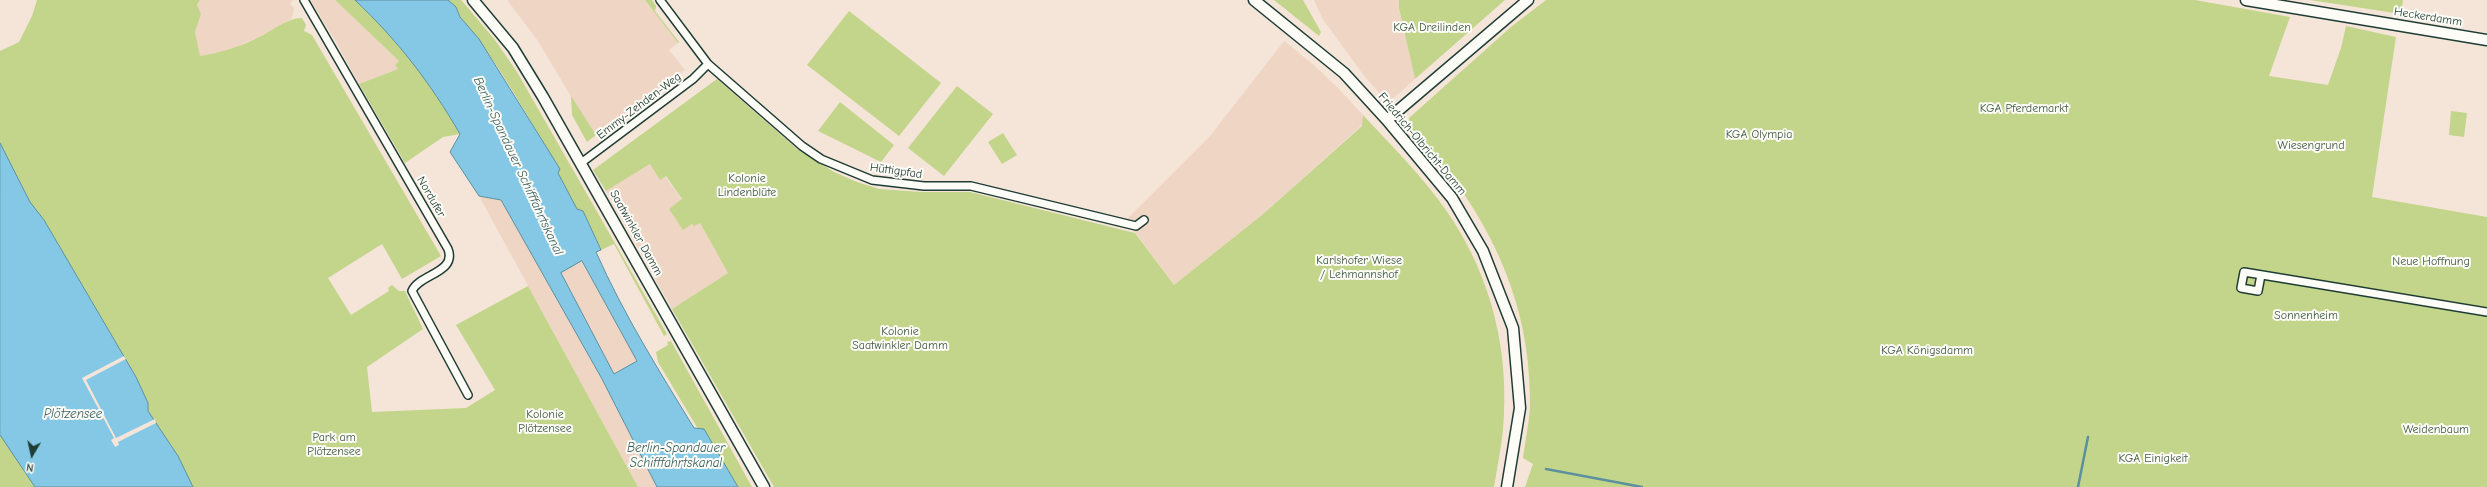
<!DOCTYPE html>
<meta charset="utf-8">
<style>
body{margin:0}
#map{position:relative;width:2487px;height:487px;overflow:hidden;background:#f5e5d9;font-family:"Comic Neue",sans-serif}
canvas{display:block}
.north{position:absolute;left:12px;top:435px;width:40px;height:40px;-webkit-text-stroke:3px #fdfcf7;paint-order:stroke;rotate:189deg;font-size:11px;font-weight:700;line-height:16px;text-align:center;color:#1f3d34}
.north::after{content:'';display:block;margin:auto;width:14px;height:18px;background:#1f3d34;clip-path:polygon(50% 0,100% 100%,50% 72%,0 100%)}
</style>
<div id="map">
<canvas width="2487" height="487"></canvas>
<div class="north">N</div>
</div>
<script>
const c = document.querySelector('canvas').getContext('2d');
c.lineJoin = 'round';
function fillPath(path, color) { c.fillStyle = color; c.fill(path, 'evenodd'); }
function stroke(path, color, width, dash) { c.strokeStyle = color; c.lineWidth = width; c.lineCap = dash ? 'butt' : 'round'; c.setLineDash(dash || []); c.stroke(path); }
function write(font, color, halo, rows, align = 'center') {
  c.font = font + ' "Comic Neue",sans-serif'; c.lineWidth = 4; c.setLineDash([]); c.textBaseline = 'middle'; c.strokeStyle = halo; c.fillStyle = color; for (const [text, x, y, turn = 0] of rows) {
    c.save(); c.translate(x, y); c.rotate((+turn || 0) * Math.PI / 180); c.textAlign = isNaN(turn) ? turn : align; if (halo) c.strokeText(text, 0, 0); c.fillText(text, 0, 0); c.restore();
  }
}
fillPath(new Path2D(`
 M 200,0 L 293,0 L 290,4 L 294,8 L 292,18 L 274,30 L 227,51 L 200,57 L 195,32 L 201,14 L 197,6 Z
 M 310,0 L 335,0 L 399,61 L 398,69 L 359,84 L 335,40 Z
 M 507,0 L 645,0 L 678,43 L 669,50 L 685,70 L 596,135 L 582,115 L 538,41 Z
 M 1314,0 L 1399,0 L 1399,8 L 1415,79 L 1395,97 L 1389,99 L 1383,97 L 1365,77 L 1322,18 Z
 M 1284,41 L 1315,66 L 1340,90 L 1363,115 L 1363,124 L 1262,215 L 1174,285 L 1126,220 L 1210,136 Z
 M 650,164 L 660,179 L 665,176 L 682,200 L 669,209 L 683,229 L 692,224 L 700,223 L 728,273 L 672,309 L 606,191 Z
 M 479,196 L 501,200 L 602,378 L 657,487 L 638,487 Z
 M 582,261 L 637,361 L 614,374 L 561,272 Z`), '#efd5c4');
fillPath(new Path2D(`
 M 37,0 L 200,0 L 197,5 L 201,14 L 195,32 L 200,56 C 220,53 239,47 257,38 C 272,32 286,18 302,18 L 306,25 L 304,31 L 312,35 L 441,256 L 402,279 L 382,244 L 328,278 L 351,315 L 389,291 L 388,288 L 392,285 L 399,291 L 405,291 L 423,329 L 367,367 L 372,412 L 466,408 L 495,390 L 456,325 L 528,286 L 638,487 L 193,487 L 178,456 L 148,411 L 148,403 L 136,377 L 44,220 L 30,202 L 0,143 L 0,51 L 19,42 L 32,16 Z
 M 335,0 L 355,0 C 400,42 429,81 460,134 L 443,137 L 405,163 L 359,84 L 398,69 L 395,65 L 399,61 Z
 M 448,0 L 461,0 L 463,2 L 495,40 L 517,72 L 667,334 L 664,336 L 614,244 L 601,250 L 583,211 L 577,210 L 558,173 L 560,169 C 528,119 501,65 462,19 C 457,12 455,6 448,0 Z
 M 645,0 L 652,0 L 656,6 L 655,11 L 679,42 L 678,43 Z
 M 1274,0 L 1303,0 L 1321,32 L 1319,36 Z
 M 1399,0 L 1505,0 L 1415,79 L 1399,8 Z
 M 1546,0 L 2195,0 L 2290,17 L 2269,76 L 2328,85 L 2341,48 L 2346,26 L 2396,37 L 2372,197 L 2487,217 L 2487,487 L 1525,487 L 1533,464 L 1523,458 C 1525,441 1529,424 1530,407 C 1531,322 1505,252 1457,184 C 1443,164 1425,147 1410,129 L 1409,118 L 1511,27 Z
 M 2310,0 L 2403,0 L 2401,14 Z
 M 849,11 L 941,83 L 899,136 L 807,65 Z
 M 717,79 L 797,149 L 834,172 L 857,182 L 879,189 L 922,192 L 970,192 L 1135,233 L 1174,285 L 1262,215 L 1362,126 L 1363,115 C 1392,146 1424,178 1448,213 C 1492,278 1510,352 1503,430 C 1501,449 1497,468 1494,487 L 774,487 L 672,309 L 728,273 L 700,223 L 694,226 L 692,224 L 683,230 L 669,209 L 682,199 L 666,176 L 660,180 L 650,164 L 606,191 L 593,170 Z
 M 957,86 L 993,114 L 944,176 L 908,148 Z
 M 571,96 L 596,135 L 587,142 L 572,115 Z
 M 840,102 L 894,145 L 881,162 L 818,131 Z
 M 2451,111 L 2467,113 L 2464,137 L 2449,135 Z
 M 1003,133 L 1017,155 L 1002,164 L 988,142 Z
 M 675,340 L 758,487 L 674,341 Z
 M 671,341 L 752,487 L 738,487 L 704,430 L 698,429 L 658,362 L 656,352 L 668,345 L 667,342 Z
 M 0,435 L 35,487 L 0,487 Z`), '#c2d58a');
const water = new Path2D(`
 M 355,0 L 448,0 L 456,7 L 460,17 L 479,39 L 560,169 L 558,173 L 577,209 L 583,211 L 601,250 L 596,252 C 624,315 658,369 694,428 L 704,429 L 738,487 L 657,487 L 602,379 L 501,200 L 479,196 L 450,152 L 460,134 C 429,81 399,42 355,0 ZM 582,261 L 637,361 L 614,374 L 561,273 Z
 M 0,143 L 30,202 L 44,220 L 136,377 L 148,403 L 148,411 L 178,456 L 193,487 L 35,487 L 0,435 Z`);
fillPath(water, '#84c8e5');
stroke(water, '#5c909e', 1);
fillPath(new Path2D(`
 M 124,356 L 126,359 L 86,380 L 116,438 L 155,419 L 156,423 L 118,442 L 119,445 L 115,447 L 111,440 L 114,438 L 82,378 Z`), '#f5e5d9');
stroke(new Path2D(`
 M 1546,469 L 1642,487
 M 2078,487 L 2088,437`), '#5c909e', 2.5);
const street = new Path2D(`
 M 304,0 L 448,249 C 457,273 419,274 412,291 L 468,395
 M 660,0 L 708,64 L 802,146 L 821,159 L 872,180 L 924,186 L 971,186 L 1136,226 L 1144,220
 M 581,163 L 693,79 L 708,64
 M 2261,275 L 2258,291 L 2241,288 L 2244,272 L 2487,312`);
const secondary = new Path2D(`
 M 473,0 L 513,48 L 543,97 L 764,487
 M 1254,0 L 1344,73 L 1387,120 L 1452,198 L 1483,251 L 1513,328 L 1520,408 L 1507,487
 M 2246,0 L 2487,40
 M 1387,120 L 1528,0`);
stroke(street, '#1f3d34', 10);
stroke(secondary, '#1f3d34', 13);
stroke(street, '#fdfcf7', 7);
stroke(secondary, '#fdfcf7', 10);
write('12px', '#1f3d34', '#fdfcf7', [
 ["Heckerdamm",2428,17,9],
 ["Emmy-Zehden-Weg",639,106,-37],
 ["Friedrich-Olbricht-Damm",1422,144,50],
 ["Hüttigpfad",896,171,8],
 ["Nordufer",431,197,60],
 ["Saatwinkler Damm",636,233,61]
]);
write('12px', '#405b45', '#fdfcf7', [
 ["KGA Dreilinden",1432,28],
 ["KGA Pferdemarkt",2024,109],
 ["KGA Olympia",1759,135],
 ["Wiesengrund",2311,146],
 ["Kolonie",747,179],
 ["Lindenblüte",747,193],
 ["Karlshofer Wiese",1359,261],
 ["/ Lehmannshof",1359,275],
 ["Neue Hoffnung",2431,262],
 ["Sonnenheim",2306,316],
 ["Kolonie",900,332],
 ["Saatwinkler Damm",900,346],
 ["KGA Königsdamm",1927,351],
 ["Kolonie",545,415],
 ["Plötzensee",545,429],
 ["Weidenbaum",2436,430],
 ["Park am",334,438],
 ["Plötzensee",334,452],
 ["KGA Einigkeit",2153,459]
]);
write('italic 13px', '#386060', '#fdfcf7', [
 ["Berlin-Spandauer Schifffahrtskanal",518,166,65],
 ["Plötzensee",73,414],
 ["Berlin-Spandauer",676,448],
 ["Schifffahrtskanal",676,463]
]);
</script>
